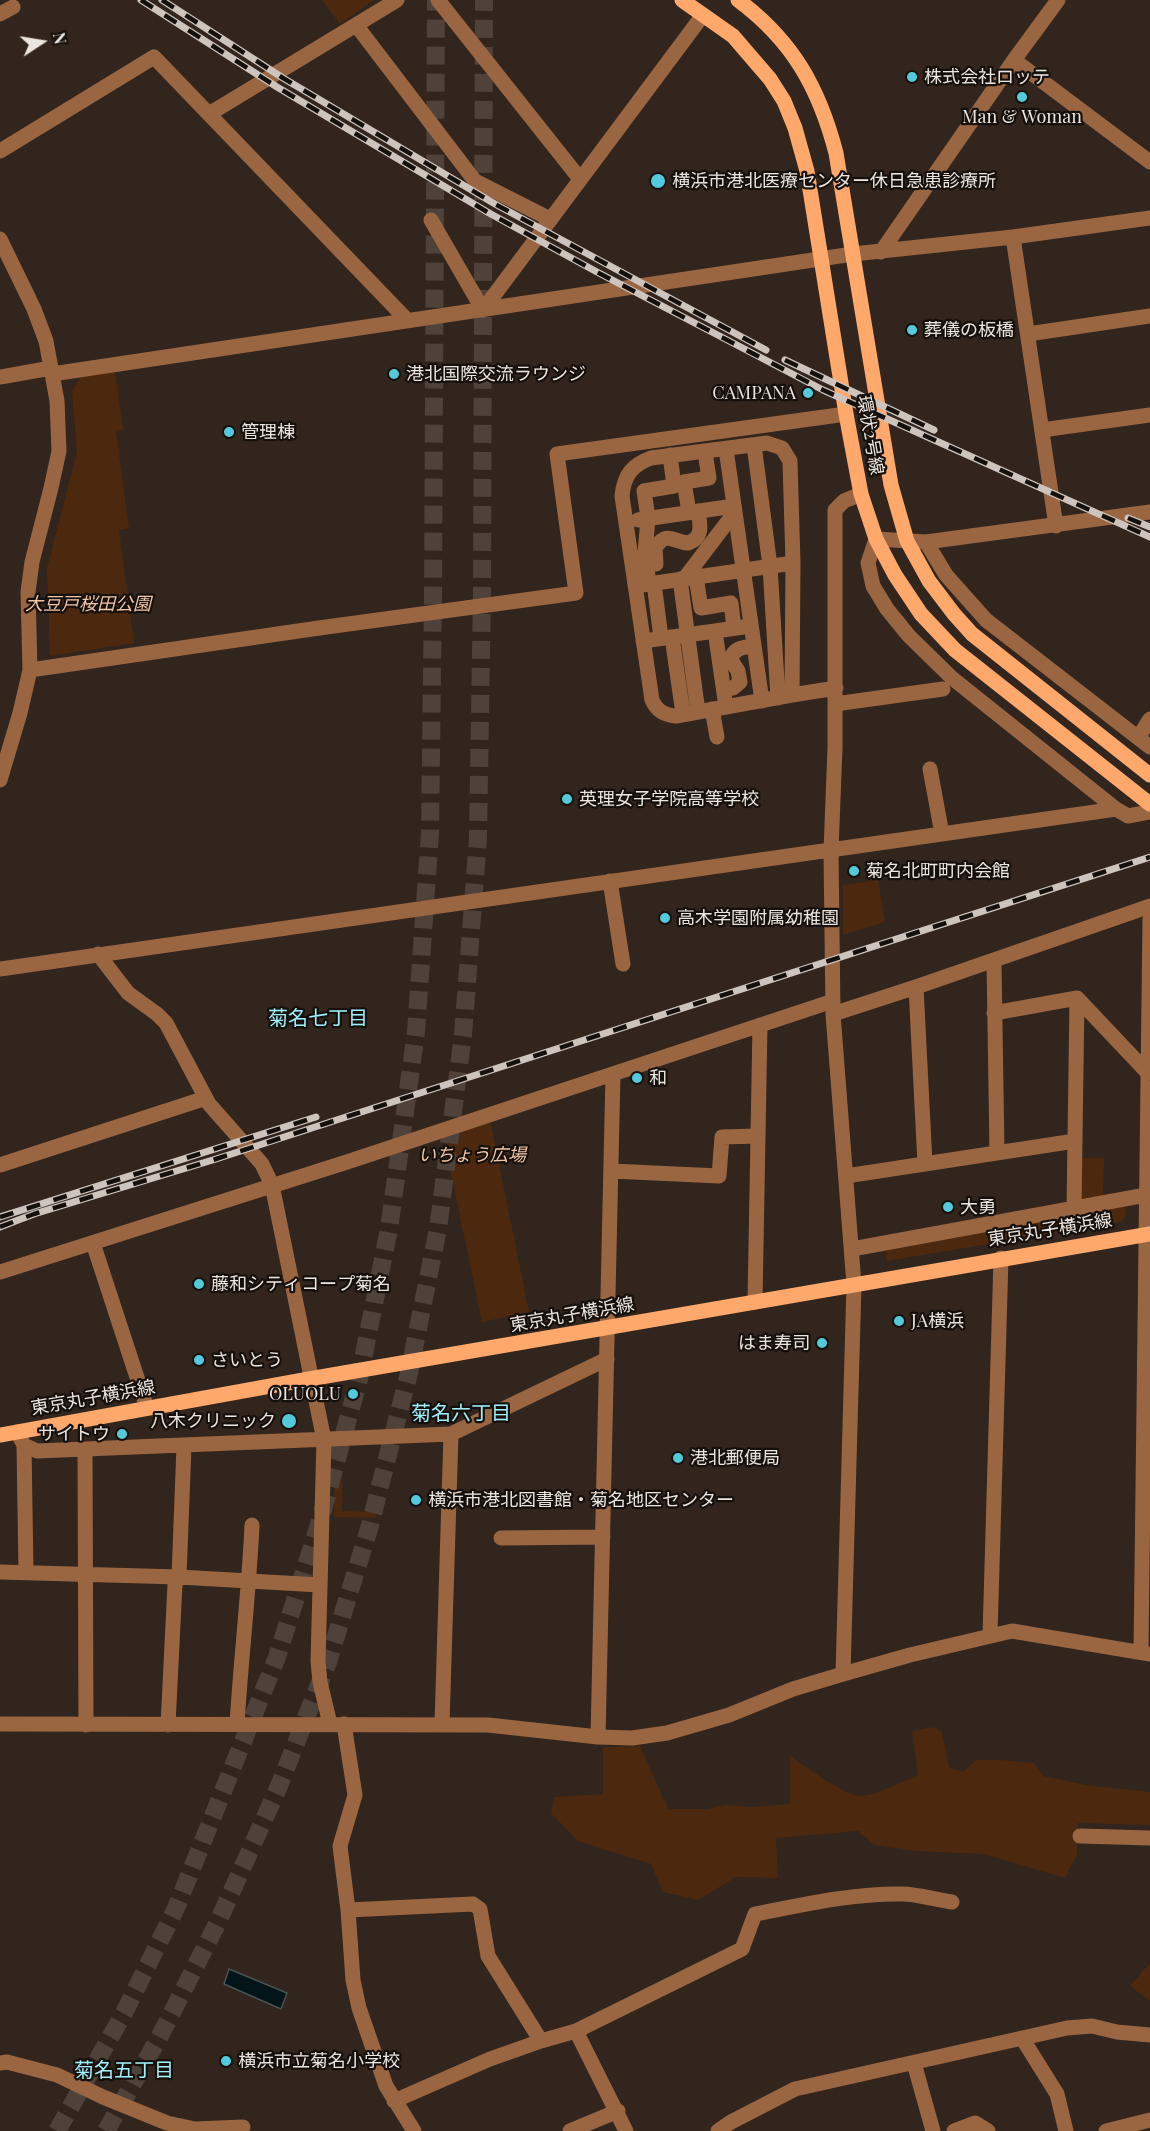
<!DOCTYPE html>
<meta charset="utf-8">
<style>
body{margin:0}
#map{position:relative;width:1150px;height:2131px;overflow:hidden;background:#32251d;font-family:"Playfair Display",serif}
canvas{display:block}
.north{position:absolute;left:12px;top:12px;width:60px;height:60px;-webkit-text-stroke:4px #16100c;paint-order:stroke;rotate:78deg;font-size:16px;font-weight:700;line-height:24px;text-align:center;color:#ece4de}
.north::after{content:'';display:block;margin:auto;width:21px;height:27px;background:#ece4de;clip-path:polygon(50% 0,100% 100%,50% 72%,0 100%)}
</style>
<div id="map">
<canvas width="1150" height="2131"></canvas>
<div class="north">N</div>
</div>
<script>
const c = document.querySelector('canvas').getContext('2d');
c.lineJoin = 'round';
function fillPath(path, color) { c.fillStyle = color; c.fill(path, 'evenodd'); }
function stroke(path, color, width, dash) { c.strokeStyle = color; c.lineWidth = width; c.lineCap = dash ? 'butt' : 'round'; c.setLineDash(dash || []); c.stroke(path); }
function write(font, color, halo, rows, align = 'center') {
  c.font = font + ' "Playfair Display","Noto Sans JP",serif'; c.lineWidth = 4.5; c.setLineDash([]); c.textBaseline = 'middle'; c.strokeStyle = halo; c.fillStyle = color; for (const [text, x, y, turn = 0] of rows) {
    c.save(); c.translate(x, y); c.rotate((+turn || 0) * Math.PI / 180); c.textAlign = isNaN(turn) ? turn : align; if (halo) c.strokeText(text, 0, 0); c.fillText(text, 0, 0); c.restore();
  }
}
fillPath(new Path2D(`
 M 322,0 L 374,0 L 340,24 Z
 M 115,371 L 123,430 L 116,432 L 129,528 L 119,530 L 134,643 L 50,656 L 47,568 L 77,452 L 72,390 L 81,377 Z
 M 878,880 L 885,922 L 843,935 L 843,885 Z
 M 490,1119 L 529,1312 L 482,1322 L 443,1135 Z
 M 1080,1158 L 1104,1158 L 1103,1197 L 1079,1203 Z
 M 1125,1206 L 1126,1216 L 1120,1222 L 887,1261 L 885,1248 Z
 M 335,1472 L 342,1472 L 342,1511 L 376,1512 L 376,1518 L 334,1517 Z
 M 934,1727 L 942,1732 L 949,1767 L 963,1772 L 976,1760 L 1000,1760 L 1034,1763 L 1043,1776 L 1086,1785 L 1150,1792 L 1150,1825 L 1078,1823 L 1077,1854 L 1065,1878 L 984,1854 L 917,1851 L 874,1845 L 858,1831 L 776,1838 L 778,1878 L 736,1877 L 698,1900 L 663,1892 L 651,1864 L 578,1841 L 551,1813 L 555,1797 L 603,1794 L 603,1747 L 640,1746 L 668,1809 L 707,1809 L 727,1805 L 751,1807 L 790,1804 L 790,1756 C 805,1766 844,1795 860,1796 C 872,1797 907,1780 918,1775 L 912,1731 Z
 M 1150,1963 L 1150,2001 L 1130,1986 Z`), '#4c290e');
const water = new Path2D(`
 M 229,1969 L 287,1993 L 281,2009 L 224,1984 Z`);
fillPath(water, '#031518');
stroke(water, '#495353', 1.5);
stroke(new Path2D(`
 M 57,2131 L 124,2013 L 176,1908 L 277,1657 L 318,1528 L 359,1379 L 389,1229 L 416,1032 L 430,833 L 433,596 L 436,0
 M 106,2131 L 160,2036 L 218,1922 L 279,1786 L 328,1662 L 369,1529 L 409,1373 L 438,1229 L 463,1035 L 478,838 L 482,590 L 484,0`), '#4e423a', 18, [18, 9]);
stroke(new Path2D(`
 M 438,0 L 580,179
 M 0,14 L 13,7
 M 356,25 L 475,181 L 550,219
 M 1014,60 L 1150,162
 M 209,114 L 397,0
 M 0,151 L 154,57 L 407,320
 M 431,220 L 483,310 L 703,15
 M 1013,237 L 1056,526
 M 0,239 L 34,309 L 46,341 L 57,401 L 59,451 L 51,488 L 32,562 L 28,592 L 30,670 L 20,713 L 0,780
 M 881,252 L 1014,60 L 1058,0
 M 1028,334 L 1150,316
 M 52,374 L 853,254 L 1013,237 L 1150,218
 M 0,377 L 51,368
 M 1042,430 L 1150,415
 M 767,443 L 782,448 L 790,461 L 793,563 L 792,695 L 676,716 C 664,715 657,711 652,700 L 622,496 C 624,475 632,465 651,458 Z
 M 754,445 L 770,566 L 778,698
 M 726,449 L 762,701
 M 689,512 L 684,482 L 709,478 L 705,452
 M 638,520 L 734,506
 M 926,542 L 946,575 L 986,620 L 1150,747
 M 656,564 L 655,548 C 667,530 673,542 688,543 C 704,538 700,524 698,511
 M 696,577 L 701,608 L 731,603 L 734,628
 M 680,579 L 698,712
 M 684,579 L 735,512
 M 654,583 L 661,638
 M 649,584 L 645,554 L 648,518 L 644,491 L 674,486 L 670,455
 M 635,586 L 793,563
 M 715,631 L 726,707
 M 672,637 L 683,714
 M 643,641 L 751,626
 M 30,670 L 319,628 L 576,593 L 557,454 L 846,414
 M 724,690 L 733,688 L 740,682 L 738,671 L 731,660 C 733,648 743,647 754,646
 M 792,695 L 836,688
 M 835,704 L 943,689
 M 712,709 L 717,737
 M 1138,738 L 1150,719
 M 930,769 L 942,834
 M 1116,809 L 952,678 L 909,636 L 887,609 L 873,586 L 868,563 L 876,539 L 926,542 L 1150,512
 M 610,881 L 623,964
 M 98,954 L 128,993 L 157,1014 L 166,1023 L 209,1104 L 262,1164 L 272,1185 L 324,1440 L 318,1661 L 320,1682 L 330,1724
 M 994,961 L 997,1153
 M 0,969 L 1116,809 L 1128,816 L 1150,812
 M 916,987 L 925,1164
 M 994,1013 L 1077,998 L 1148,1073
 M 833,1014 L 916,987 L 1150,906
 M 0,1165 L 206,1098
 M 611,1171 L 719,1176 L 722,1137 L 758,1136
 M 846,1176 L 1075,1141
 M 1074,1209 L 1077,998
 M 93,1243 L 147,1408
 M 852,1249 L 1146,1195
 M 0,1272 L 347,1162 L 833,1001
 M 755,1302 L 760,1025
 M 17,1432 L 24,1445 L 37,1451 L 451,1434 L 607,1359
 M 24,1445 L 26,1572
 M 85,1450 L 86,1725
 M 501,1538 L 603,1537
 M 0,1572 L 179,1577 L 320,1585
 M 990,1635 L 1001,1258
 M 1141,1651 L 1150,919
 M 843,1674 L 854,1285 L 833,1014 L 831,851 L 835,748 L 835,510 L 844,501 L 861,494
 M 0,1724 L 488,1725 L 598,1737 L 632,1738 L 667,1733 L 729,1715 L 793,1689 L 843,1674 L 910,1655 L 1012,1631 L 1150,1654
 M 237,1724 C 241,1658 249,1591 252,1525
 M 344,1724 L 355,1795 L 340,1846 L 348,1910 L 353,1980 L 359,2008 L 386,2086 L 414,2131
 M 442,1724 L 451,1434
 M 168,1725 L 175,1584 L 179,1577 L 184,1446
 M 598,1737 L 613,1074
 M 1080,1836 L 1150,1838
 M 348,1910 L 473,1904 L 480,1909 L 488,1956 L 541,2041
 M 576,2031 L 626,2131
 M 1022,2038 L 1057,2094 L 1066,2131
 M 0,2063 L 7,2062 L 57,2075 L 103,2097 L 167,2123 L 195,2129 L 243,2127
 M 914,2063 L 933,2131
 M 394,2101 L 490,2059 L 541,2041 L 576,2031 L 742,1949 L 755,1914 C 802,1905 853,1893 902,1894 C 918,1894 936,1900 952,1902
 M 570,2131 L 618,2111
 M 718,2131 L 731,2122 L 795,2089 L 1067,2028 L 1092,2026 L 1117,2032 L 1150,2035
 M 954,2131 L 975,2123 L 988,2131
 M 1106,2131 L 1150,2120`), '#9a6642', 15);
stroke(new Path2D(`
 M 682,0 L 733,36 L 770,79 L 784,101 L 795,128 L 807,171 L 846,414 L 861,494 L 876,539 L 895,575 L 921,614 L 955,650 L 1150,804
 M 738,0 C 793,41 819,88 836,153 L 891,485 L 907,541 L 929,581 L 954,614 L 972,634 L 1150,775
 M 0,1435 L 309,1379 L 1150,1234`), '#ffa86c', 15);
const rail = new Path2D(`
 M 141,0 L 277,87 L 489,213 L 597,272 L 823,390 L 1150,537
 M 162,0 L 283,78 L 495,204 L 766,350
 M 785,360 L 934,430
 M 1128,518 L 1150,527
 M 0,1217 L 316,1117
 M 0,1227 L 34,1214 L 216,1159 L 1150,857`);
stroke(rail, '#cdc4be', 7);
stroke(rail, '#16100c', 4.5, [14]);
for (const [x, y, r, color] of [
 [912,77,6,"#53cadc"],
 [1022,97,6,"#53cadc"],
 [658,181,8,"#53cadc"],
 [912,330,6,"#53cadc"],
 [394,374,6,"#53cadc"],
 [808,393,6,"#53cadc"],
 [229,432,6,"#53cadc"],
 [567,799,6,"#53cadc"],
 [854,871,6,"#53cadc"],
 [665,918,6,"#53cadc"],
 [637,1078,6,"#53cadc"],
 [948,1207,6,"#53cadc"],
 [199,1284,6,"#53cadc"],
 [899,1321,6,"#53cadc"],
 [822,1343,6,"#53cadc"],
 [199,1360,6,"#53cadc"],
 [353,1394,6,"#53cadc"],
 [289,1421,8,"#53cadc"],
 [122,1434,6,"#53cadc"],
 [678,1458,6,"#53cadc"],
 [416,1500,6,"#53cadc"],
 [226,2061,6,"#53cadc"]
]) { const dot = new Path2D(); dot.arc(x, y, r, 0, 2 * Math.PI); c.fillStyle = color; c.fill(dot); stroke(dot, '#16100c', 2); }
write('18px', '#ece4de', '#16100c', [
 ["株式会社ロッテ",924,77],
 ["Man & Woman",1022,117,"center"],
 ["横浜市港北医療センター休日急患診療所",672,181],
 ["葬儀の板橋",924,330],
 ["港北国際交流ラウンジ",406,374],
 ["CAMPANA",796,393,"right"],
 ["管理棟",241,432],
 ["英理女子学院高等学校",579,799],
 ["菊名北町町内会館",866,871],
 ["高木学園附属幼稚園",677,918],
 ["和",649,1078],
 ["大勇",960,1207],
 ["藤和シティコープ菊名",211,1284],
 ["JA横浜",911,1321],
 ["はま寿司",810,1343,"right"],
 ["さいとう",211,1360],
 ["OLUOLU",341,1394,"right"],
 ["八木クリニック",276,1421,"right"],
 ["サイトウ",110,1434,"right"],
 ["港北郵便局",690,1458],
 ["横浜市港北図書館・菊名地区センター",428,1500],
 ["横浜市立菊名小学校",238,2061]
], 'left');
write('18px', '#ece4de', '#16100c', [
 ["環状2号線",870,435,80],
 ["東京丸子横浜線",1050,1230,-9],
 ["東京丸子横浜線",572,1315,-10],
 ["東京丸子横浜線",93,1398,-10]
]);
write('italic 18px', '#f1c5a9', '#16100c', [
 ["大豆戸桜田公園",88,604],
 ["いちょう広場",472,1155]
]);
write('20px', '#9feffc', '#16100c', [
 ["菊名七丁目",318,1019],
 ["菊名六丁目",461,1414],
 ["菊名五丁目",124,2071]
]);
</script>
